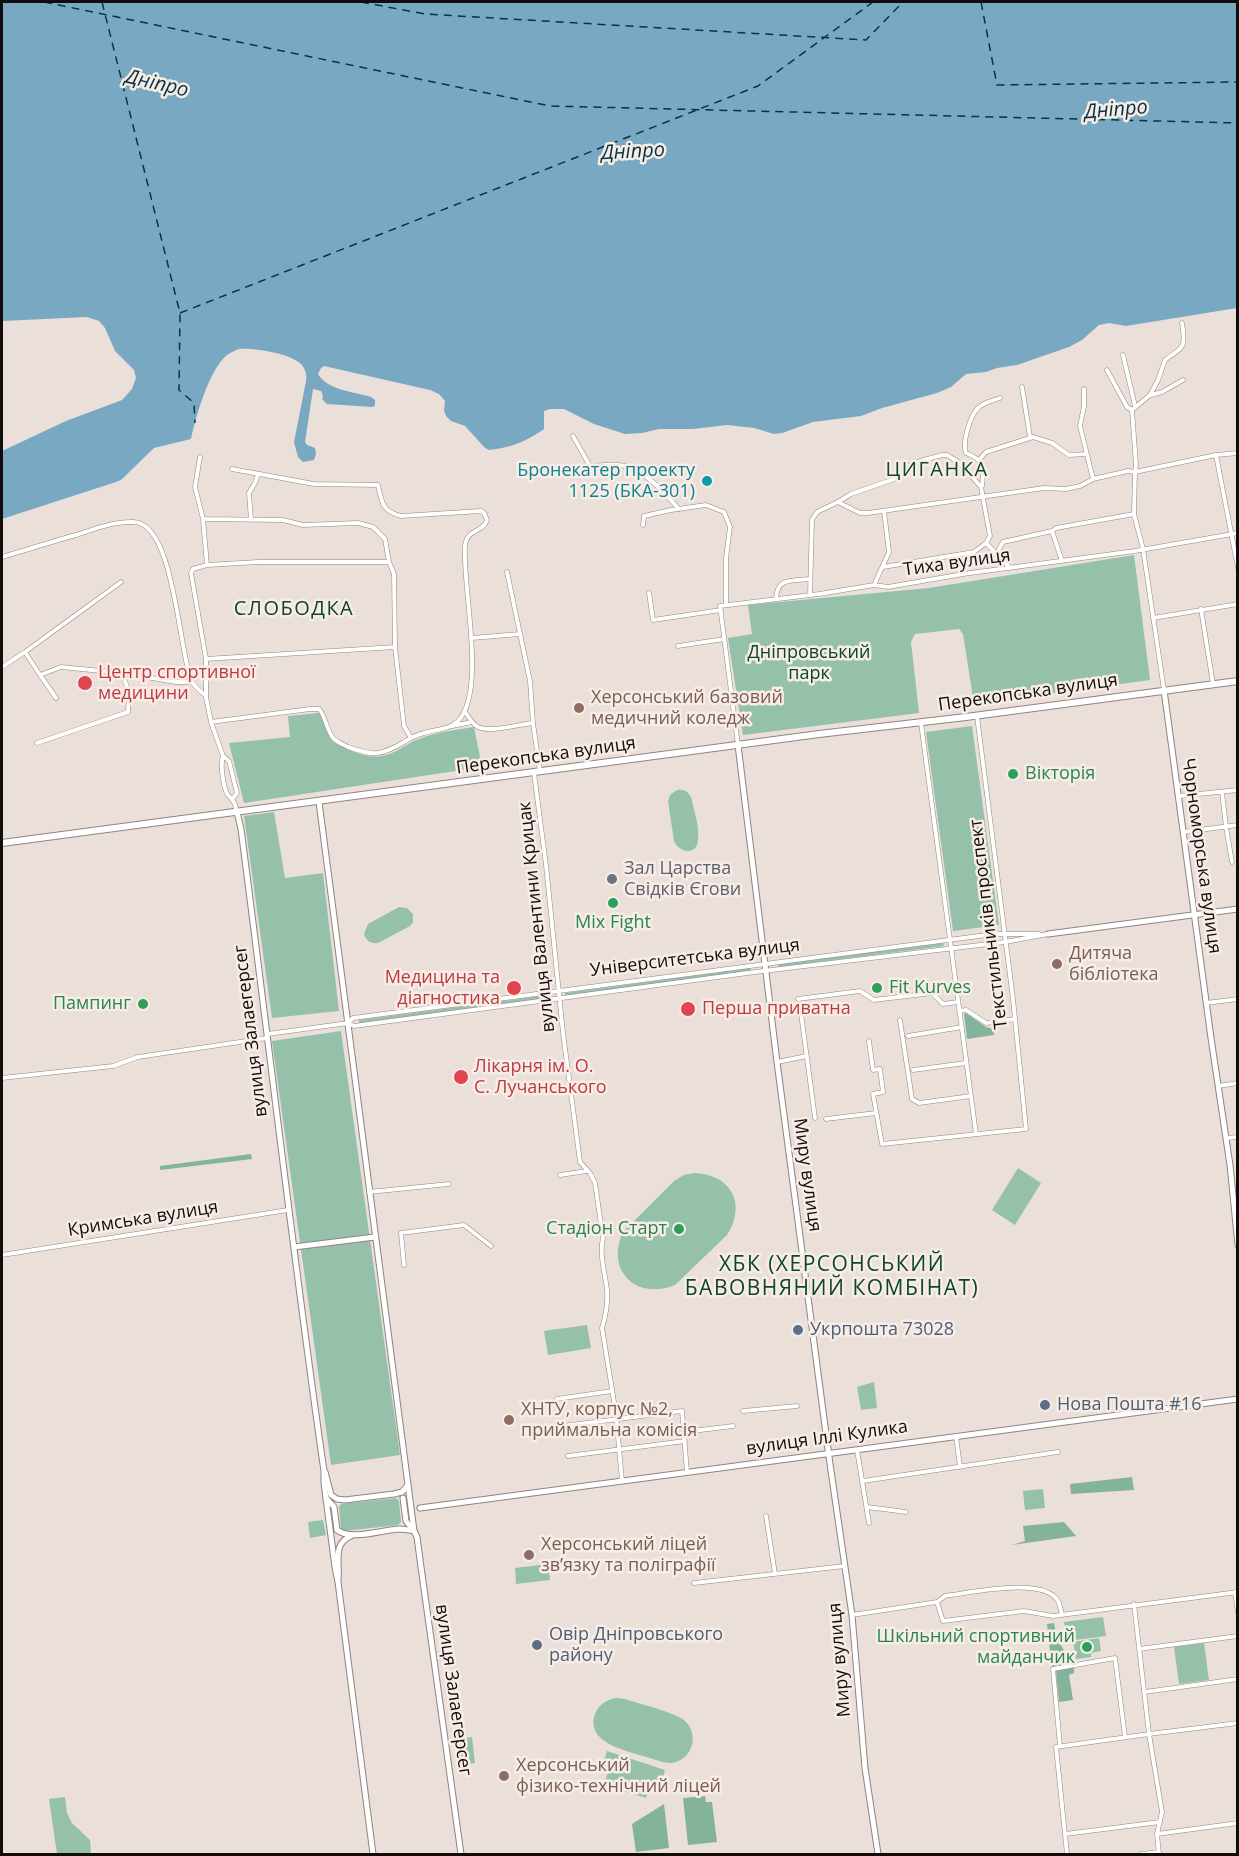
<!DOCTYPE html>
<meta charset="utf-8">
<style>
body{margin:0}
#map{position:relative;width:1239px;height:1856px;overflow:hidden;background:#ebdfd9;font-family:"Open Sans",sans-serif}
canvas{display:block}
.frame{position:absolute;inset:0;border:3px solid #110d0b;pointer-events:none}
</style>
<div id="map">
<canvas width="1239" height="1856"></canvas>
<div class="frame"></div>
</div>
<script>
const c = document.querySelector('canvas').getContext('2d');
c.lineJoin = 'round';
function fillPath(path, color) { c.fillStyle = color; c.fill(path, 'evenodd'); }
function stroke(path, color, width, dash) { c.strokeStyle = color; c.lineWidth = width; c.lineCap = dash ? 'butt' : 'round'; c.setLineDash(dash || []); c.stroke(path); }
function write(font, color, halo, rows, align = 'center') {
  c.font = font + ' "Open Sans",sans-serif'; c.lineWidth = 5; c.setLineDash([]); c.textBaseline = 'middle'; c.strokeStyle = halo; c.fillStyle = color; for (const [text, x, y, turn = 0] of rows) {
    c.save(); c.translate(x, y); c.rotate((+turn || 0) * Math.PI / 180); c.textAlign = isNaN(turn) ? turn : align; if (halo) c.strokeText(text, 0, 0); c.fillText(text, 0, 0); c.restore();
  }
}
fillPath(new Path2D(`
 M 1134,555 L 1150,680 L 974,704 L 963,634 L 959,629 L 915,634 L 911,642 L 919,713 L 743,735 L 728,638 L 752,634 L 748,605 L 929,588 Z
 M 319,713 L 332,741 C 351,751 372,763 394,752 C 402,748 410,742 419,739 C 436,732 456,730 474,727 L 482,767 L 244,803 L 229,743 L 290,737 L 288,716 Z
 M 972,726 L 999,925 L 953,931 L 926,732 Z
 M 677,790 C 684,789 690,792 692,800 C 694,812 700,828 698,840 C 697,856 679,853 674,841 L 668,801 L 670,795 Z
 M 274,812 L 285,878 L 323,873 L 339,1011 L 272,1018 L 244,816 Z
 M 399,907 L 407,908 L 413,914 L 413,922 L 410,926 L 378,943 C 371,944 366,941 364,934 L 368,924 Z
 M 943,943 L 944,946 L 779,967 L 778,964 Z
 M 751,968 L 751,971 L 565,996 L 565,993 Z
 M 549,995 L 549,998 L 359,1023 L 359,1020 Z
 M 341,1031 L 400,1455 L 331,1465 L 272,1041 Z
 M 1018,1168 L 1041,1183 L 1015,1225 L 992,1210 Z
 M 694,1173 C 731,1174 747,1204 727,1235 L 675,1285 C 636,1301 605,1270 623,1232 L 674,1181 L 684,1175 Z
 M 587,1325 L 591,1348 L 548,1355 L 544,1331 Z
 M 874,1382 L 877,1408 L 861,1410 L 857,1387 Z
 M 1043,1489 L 1045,1508 L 1025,1510 L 1023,1491 Z
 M 396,1498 L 399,1501 L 401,1522 L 398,1525 L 345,1531 L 341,1529 L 339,1507 L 341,1504 Z
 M 323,1520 L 326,1535 L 310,1538 L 308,1522 Z
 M 548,1564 L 550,1580 L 516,1584 L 515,1568 Z
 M 1103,1617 L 1106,1636 L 1067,1641 L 1064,1622 Z
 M 1099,1638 L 1101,1651 L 1091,1653 L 1091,1657 L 1076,1659 L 1073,1642 Z
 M 1204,1643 L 1209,1680 L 1179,1684 L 1174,1647 Z
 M 616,1698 L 625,1699 C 639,1704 675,1712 685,1721 C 700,1735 692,1761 671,1763 C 665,1763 659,1761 653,1759 C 633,1752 584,1745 595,1714 C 599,1704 607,1700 616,1698 Z
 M 472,1737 L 475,1763 L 462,1765 L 459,1739 Z
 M 607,1751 L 665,1770 L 659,1789 L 650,1786 L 646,1798 L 604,1785 L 608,1772 L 601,1769 Z
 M 65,1797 L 67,1813 L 72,1823 L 90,1840 L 91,1854 L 57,1854 L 49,1799 Z`), '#95c1aa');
fillPath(new Path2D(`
 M 966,1013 L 986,1027 L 993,1029 L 994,1035 L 967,1039 L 964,1014 Z
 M 251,1154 L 252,1159 L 160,1170 L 160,1166 Z
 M 1132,1477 L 1134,1490 L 1071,1494 L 1070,1484 Z
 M 1064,1522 L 1076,1536 L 1012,1545 L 1025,1541 L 1023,1526 Z
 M 1054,1623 L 1057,1638 L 1071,1663 L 1052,1667 L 1047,1624 Z
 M 1074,1666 L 1074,1673 L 1069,1675 L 1073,1700 L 1059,1702 L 1056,1671 Z
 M 705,1796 L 706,1802 L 712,1802 L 717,1842 L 688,1845 L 683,1798 Z
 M 664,1804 L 669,1848 L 636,1852 L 632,1824 Z`), '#83b39b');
fillPath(new Path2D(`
 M 2,2 L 1237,2 L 1237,308 L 1126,326 L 1109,323 L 1099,325 L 1082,340 L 1069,347 L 1017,365 L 997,368 L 986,372 L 966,374 L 951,387 L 937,393 L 882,408 L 861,416 L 813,422 L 782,433 L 774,434 L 754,428 L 727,425 L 693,429 L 659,429 L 642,433 L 625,434 L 594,424 L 564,409 L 550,409 L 544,411 L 544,429 C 527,441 510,448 489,450 L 485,448 L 465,426 L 451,421 L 446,416 L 444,410 L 445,401 L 439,394 L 430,390 L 324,366 L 321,368 L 318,374 C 327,390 355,392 371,397 L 375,400 L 375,405 L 373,407 L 327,404 L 322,399 L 323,396 L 321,391 L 313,389 L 305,442 L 307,445 L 315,448 L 316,454 L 314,460 L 303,462 L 298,457 L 294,442 L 306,381 C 307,375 306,370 301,364 C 292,354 253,347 239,349 C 236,350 230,353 227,355 C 209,370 196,416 191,439 L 154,448 L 121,480 L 113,483 L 2,519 L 2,451 L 66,421 L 122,400 L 132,389 L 136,378 L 134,370 L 115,351 L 105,328 L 99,321 L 87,317 L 2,321 Z`), '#79a9c2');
stroke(new Path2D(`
 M 44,2 L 550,106 L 1238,123
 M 102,2 L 180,313 L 179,390 L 194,403 L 195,423
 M 361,2 L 425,14 L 866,40 L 903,2
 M 981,2 L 997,85 L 1238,82
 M 180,313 L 758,86 L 873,2`), '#073345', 1.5, [8, 6]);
const minor = new Path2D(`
 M 1123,355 L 1135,406
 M 1107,370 L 1127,407 L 1132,410 L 1136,465 L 1135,472 L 1134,514 L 1143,549 L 1164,690
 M 1022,387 L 1030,437
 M 1084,389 L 1084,406 L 1080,426 L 1093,479
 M 1151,395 L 1162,392 L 1183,380
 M 1132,410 L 1150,395 L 1158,380 L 1165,360 C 1184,346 1186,349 1182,323
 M 573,436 L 591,468
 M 1216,455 L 1238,568
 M 200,457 L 195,487 L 203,519 L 207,565
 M 979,460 L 986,452 L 1033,437 L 1052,443 L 1069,455 L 1087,454
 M 568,472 C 584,469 602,463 619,465 C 641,466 665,493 679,509
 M 982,486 C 983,479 984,467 979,461 C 976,457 970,455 966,453 C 962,442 970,416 978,408 C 984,402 993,401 1000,398
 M 838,502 L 851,494 L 894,479 L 903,473 L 910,465 L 920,461 L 942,455 L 947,455 L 960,463 L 981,487 L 990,536 L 986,543 L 1010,568
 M 203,519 L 283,520 L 303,525 L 358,523 L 373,527 L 385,539 L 389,562 L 394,574 L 395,647 L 404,726 L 411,738
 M 251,520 L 249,493 L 255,483 L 258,474
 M 643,525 L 644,516 L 671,510 L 706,505 L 724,512 L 730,527 L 726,558 L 726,605
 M 1052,531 L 1062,561
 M 997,553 L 1003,542 L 1052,531 L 1056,528 L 1134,514
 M 2,557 C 26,550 51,542 76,535 C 94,529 115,521 134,522 C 174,523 179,650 191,680 C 194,686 201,692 206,696
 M 883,567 L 974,552 L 986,543
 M 507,572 L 530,681 L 533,723 L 540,772
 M 874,585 L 889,552 L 884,511
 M 649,593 L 653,620 L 721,610
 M 810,595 L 812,520 L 817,512 L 838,502 L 860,513 L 868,513 L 1044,488 L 1066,489 L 1080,486 L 1093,479 L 1128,471 L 1135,472 L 1216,455 L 1238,453
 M 776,599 C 777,577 792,581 810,579
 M 1201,609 L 1213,684
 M 1153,618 L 1238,604
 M 472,638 L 520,634
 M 678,646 L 724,639
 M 25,652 L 121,582
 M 206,659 L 395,647
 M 2,667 L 25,652 L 40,675
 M 56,698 L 40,675 L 61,667 L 122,673
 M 465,712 C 469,717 472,724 478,727 C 490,733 520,724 533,723
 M 211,722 L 310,709 L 319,709 C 326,717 326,729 333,738 C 337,742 342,744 348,747 C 373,756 381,756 404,742 C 410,738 417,735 424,733 C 436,729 449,730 458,721 C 487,691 462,586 465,546 C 467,528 483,533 487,520 L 484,513 L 481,511 L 401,516 C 382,511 382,503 378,485 L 314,484 L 232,469
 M 921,723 L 976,1134
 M 452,726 L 472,722
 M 37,743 L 128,712 L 129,692 L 122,673 L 176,682 L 192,682
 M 738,745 L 720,606 L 819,594 L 874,585 L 888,587 L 963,574 L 1135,551 L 1238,533
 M 223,756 C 220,764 223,788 228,795 C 235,803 234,801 237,812
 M 534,773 L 546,865 L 563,1033 L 580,1162 L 590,1173 L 595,1183 L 603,1238 C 599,1254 605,1273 607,1290 C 608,1303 606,1315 602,1328 L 616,1414 L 622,1481
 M 1222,792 L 1226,827 L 1232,862
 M 1179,796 L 1238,790
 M 233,798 L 237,793 L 229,761 L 223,756 L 211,722 L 206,697 L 206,659 L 191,573 L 193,569 L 207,565 L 258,562 L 389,562
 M 1183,832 L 1238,825
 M 798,999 L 860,991 L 874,1000 L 932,993 L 943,1004 L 958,1002
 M 1206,1003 L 1238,999
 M 800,1006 L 815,1118
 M 959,1011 L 966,1010 L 986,1023 L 1015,1019
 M 900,1020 L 912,1099 L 919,1103 L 971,1096
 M 349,1022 L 353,1018 L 994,934 L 1039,934
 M 268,1034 L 348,1023 L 354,1026 L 755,972 L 1005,942 L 1048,934
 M 908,1036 L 962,1027
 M 869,1041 L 873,1070 L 880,1069 L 883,1092 L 873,1094 L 882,1144 L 1026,1129 L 1013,999 L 977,716
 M 777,1062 L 807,1056
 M 913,1070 L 966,1063
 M 2,1078 L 113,1066 L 138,1057 L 267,1038
 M 1218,1086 L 1238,1083
 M 826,1119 L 876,1113
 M 1226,1138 L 1238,1137
 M 560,1175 L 587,1171
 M 369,1192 L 449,1184
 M 2,1255 L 288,1210
 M 404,1265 L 401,1233 L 464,1225 L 491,1246
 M 557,1399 L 612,1391
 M 743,1411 L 797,1406
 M 563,1426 L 682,1411 L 687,1472
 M 684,1432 L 733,1426
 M 956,1436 L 960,1467
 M 857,1450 L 869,1523
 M 568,1456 L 685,1441
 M 863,1481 L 1058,1452
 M 867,1507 L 906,1512
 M 766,1516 L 775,1574
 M 694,1583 L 845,1566
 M 1235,1592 L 1238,1613
 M 937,1602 L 945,1596 C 971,1593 1043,1576 1058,1601 C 1060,1605 1061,1611 1062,1615
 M 852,1615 L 937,1602 L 943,1621 L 1024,1611 L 1053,1616 L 1238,1592
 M 1139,1649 L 1238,1636
 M 1145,1692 L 1238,1679
 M 1060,1746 L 1053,1669 L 1115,1658 L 1125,1737
 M 1065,1834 L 1160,1822
 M 1157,1834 L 1238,1823
 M 1067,1854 L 1056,1747 L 1149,1734 L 1134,1604
 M 1141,1854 L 1159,1852
 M 1159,1854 L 1157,1834 L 1162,1812 L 1149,1734 L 1238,1723`);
const tertiary = new Path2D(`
 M 1164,690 L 1211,1038 L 1230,1165 L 1238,1245
 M 738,745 L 777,1062 L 830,1464 L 852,1615 L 865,1768 L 878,1854
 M 1048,934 L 1238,909
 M 325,1472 L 331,1495 L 337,1499 L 345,1500 L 394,1494 L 402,1492 L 408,1485
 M 326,1498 L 334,1507 L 337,1530 C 350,1541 382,1530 399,1529 C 404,1529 409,1530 414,1531
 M 403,1498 L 406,1521 L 414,1531
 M 420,1508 L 1238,1399
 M 338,1580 C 340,1562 332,1544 351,1536`);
const secondary = new Path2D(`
 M 319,802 L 414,1531 L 417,1537 L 421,1567 L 461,1854
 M 237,812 L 241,829 C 269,1043 293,1257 324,1471 L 324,1483 L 335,1567 L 338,1582 L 373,1854
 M 294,1247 L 375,1237`);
const primary = new Path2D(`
 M 2,843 L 819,734 L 966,717 L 1238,681`);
stroke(minor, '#90857f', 5);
stroke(tertiary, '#90857f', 7);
stroke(secondary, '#90857f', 7);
stroke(primary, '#90857f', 8);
stroke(minor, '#fff', 4);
stroke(tertiary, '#fff', 5);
stroke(secondary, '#fff', 5);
stroke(primary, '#fff', 6);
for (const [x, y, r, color] of [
 [707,481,6,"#0f9aa8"],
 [85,683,8,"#e0444e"],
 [579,708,6,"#8d6e63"],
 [1013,774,6,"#2e9e5b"],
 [612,879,6,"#6b7280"],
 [613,903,6,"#2e9e5b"],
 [1057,964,6,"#8d6e63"],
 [514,988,8,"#e0444e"],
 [877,988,6,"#2e9e5b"],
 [143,1004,6,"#2e9e5b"],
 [688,1009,8,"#e0444e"],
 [461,1077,8,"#e0444e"],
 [679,1229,6,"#2e9e5b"],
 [798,1330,6,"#5c6f8a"],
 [1045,1405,6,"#5c6f8a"],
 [509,1420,6,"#8d6e63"],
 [529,1555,6,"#8d6e63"],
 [537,1645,6,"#5c6f8a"],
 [1087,1647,6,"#2e9e5b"],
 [504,1776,6,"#8d6e63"]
]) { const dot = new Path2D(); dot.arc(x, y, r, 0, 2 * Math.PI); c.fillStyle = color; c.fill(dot); stroke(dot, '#f8ece6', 2); }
write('18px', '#0d838f', '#f8ece6', [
 ["Бронекатер проекту",695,471],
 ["1125 (БКА-301)",695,492]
], 'right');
write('18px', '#110d0b', '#f8ece6', [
 ["Тиха вулиця",957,563,-8],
 ["Перекопська вулиця",1028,693,-8],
 ["Перекопська вулиця",546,756,-8],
 ["Чорноморська вулиця",1201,856,82],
 ["вулиця Валентини Крицак",537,917,-96],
 ["Текстильників проспект",989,924,-97],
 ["Університетська вулиця",695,958,-7],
 ["вулиця Залаегерсег",251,1031,-97],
 ["Миру вулиця",807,1175,82],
 ["Кримська вулиця",143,1219,-9],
 ["вулиця Іллі Кулика",827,1438,-8],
 ["Миру вулиця",840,1660,-95],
 ["вулиця Залаегерсег",453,1690,82]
]);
write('18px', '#04462e', '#f8ece6', [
 ["Дніпровський",809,653],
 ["парк",809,674]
]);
write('18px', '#be3a42', '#f8ece6', [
 ["Центр спортивної",98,673],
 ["медицини",98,694],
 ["Медицина та",500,978,"right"],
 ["діагностика",500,999,"right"],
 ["Перша приватна",702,1009],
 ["Лікарня ім. О.",474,1067],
 ["С. Лучанського",474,1088]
], 'left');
write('18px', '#785e54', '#f8ece6', [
 ["Херсонський базовий",591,698],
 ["медичний коледж",591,719],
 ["Дитяча",1069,954],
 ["бібліотека",1069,975],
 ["ХНТУ, корпус №2,",521,1410],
 ["приймальна комісія",521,1431],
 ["Херсонський ліцей",541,1545],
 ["зв’язку та поліграфії",541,1566],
 ["Херсонський",516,1766],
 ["фізико-технічний ліцей",516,1787]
], 'left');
write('18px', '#27864d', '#f8ece6', [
 ["Вікторія",1025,774,"left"],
 ["Mix Fight",613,923,"center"],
 ["Fit Kurves",889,988,"left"],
 ["Пампинг",131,1004],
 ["Стадіон Старт",667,1229],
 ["Шкільний спортивний",1075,1637],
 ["майданчик",1075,1658]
], 'right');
write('18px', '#5b616d', '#f8ece6', [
 ["Зал Царства",624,869],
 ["Свідків Єгови",624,890]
], 'left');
write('18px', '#4e5e75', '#f8ece6', [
 ["Укрпошта 73028",810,1330],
 ["Нова Пошта #16",1057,1405],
 ["Овір Дніпровського",549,1635],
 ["району",549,1656]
], 'left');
write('italic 20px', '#073345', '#f8ece6', [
 ["Дніпро",157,84,13],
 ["Дніпро",1116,110,-5],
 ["Дніпро",633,152,-3]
]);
c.letterSpacing = '1.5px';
write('20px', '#0c4727', '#f8ece6', [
 ["ЦИГАНКА",937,470],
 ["СЛОБОДКА",294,609]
]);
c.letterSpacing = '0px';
c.letterSpacing = '1.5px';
write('21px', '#0c4727', '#f8ece6', [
 ["ХБК (ХЕРСОНСЬКИЙ",832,1265],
 ["БАВОВНЯНИЙ КОМБІНАТ)",832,1289]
]);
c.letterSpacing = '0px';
</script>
